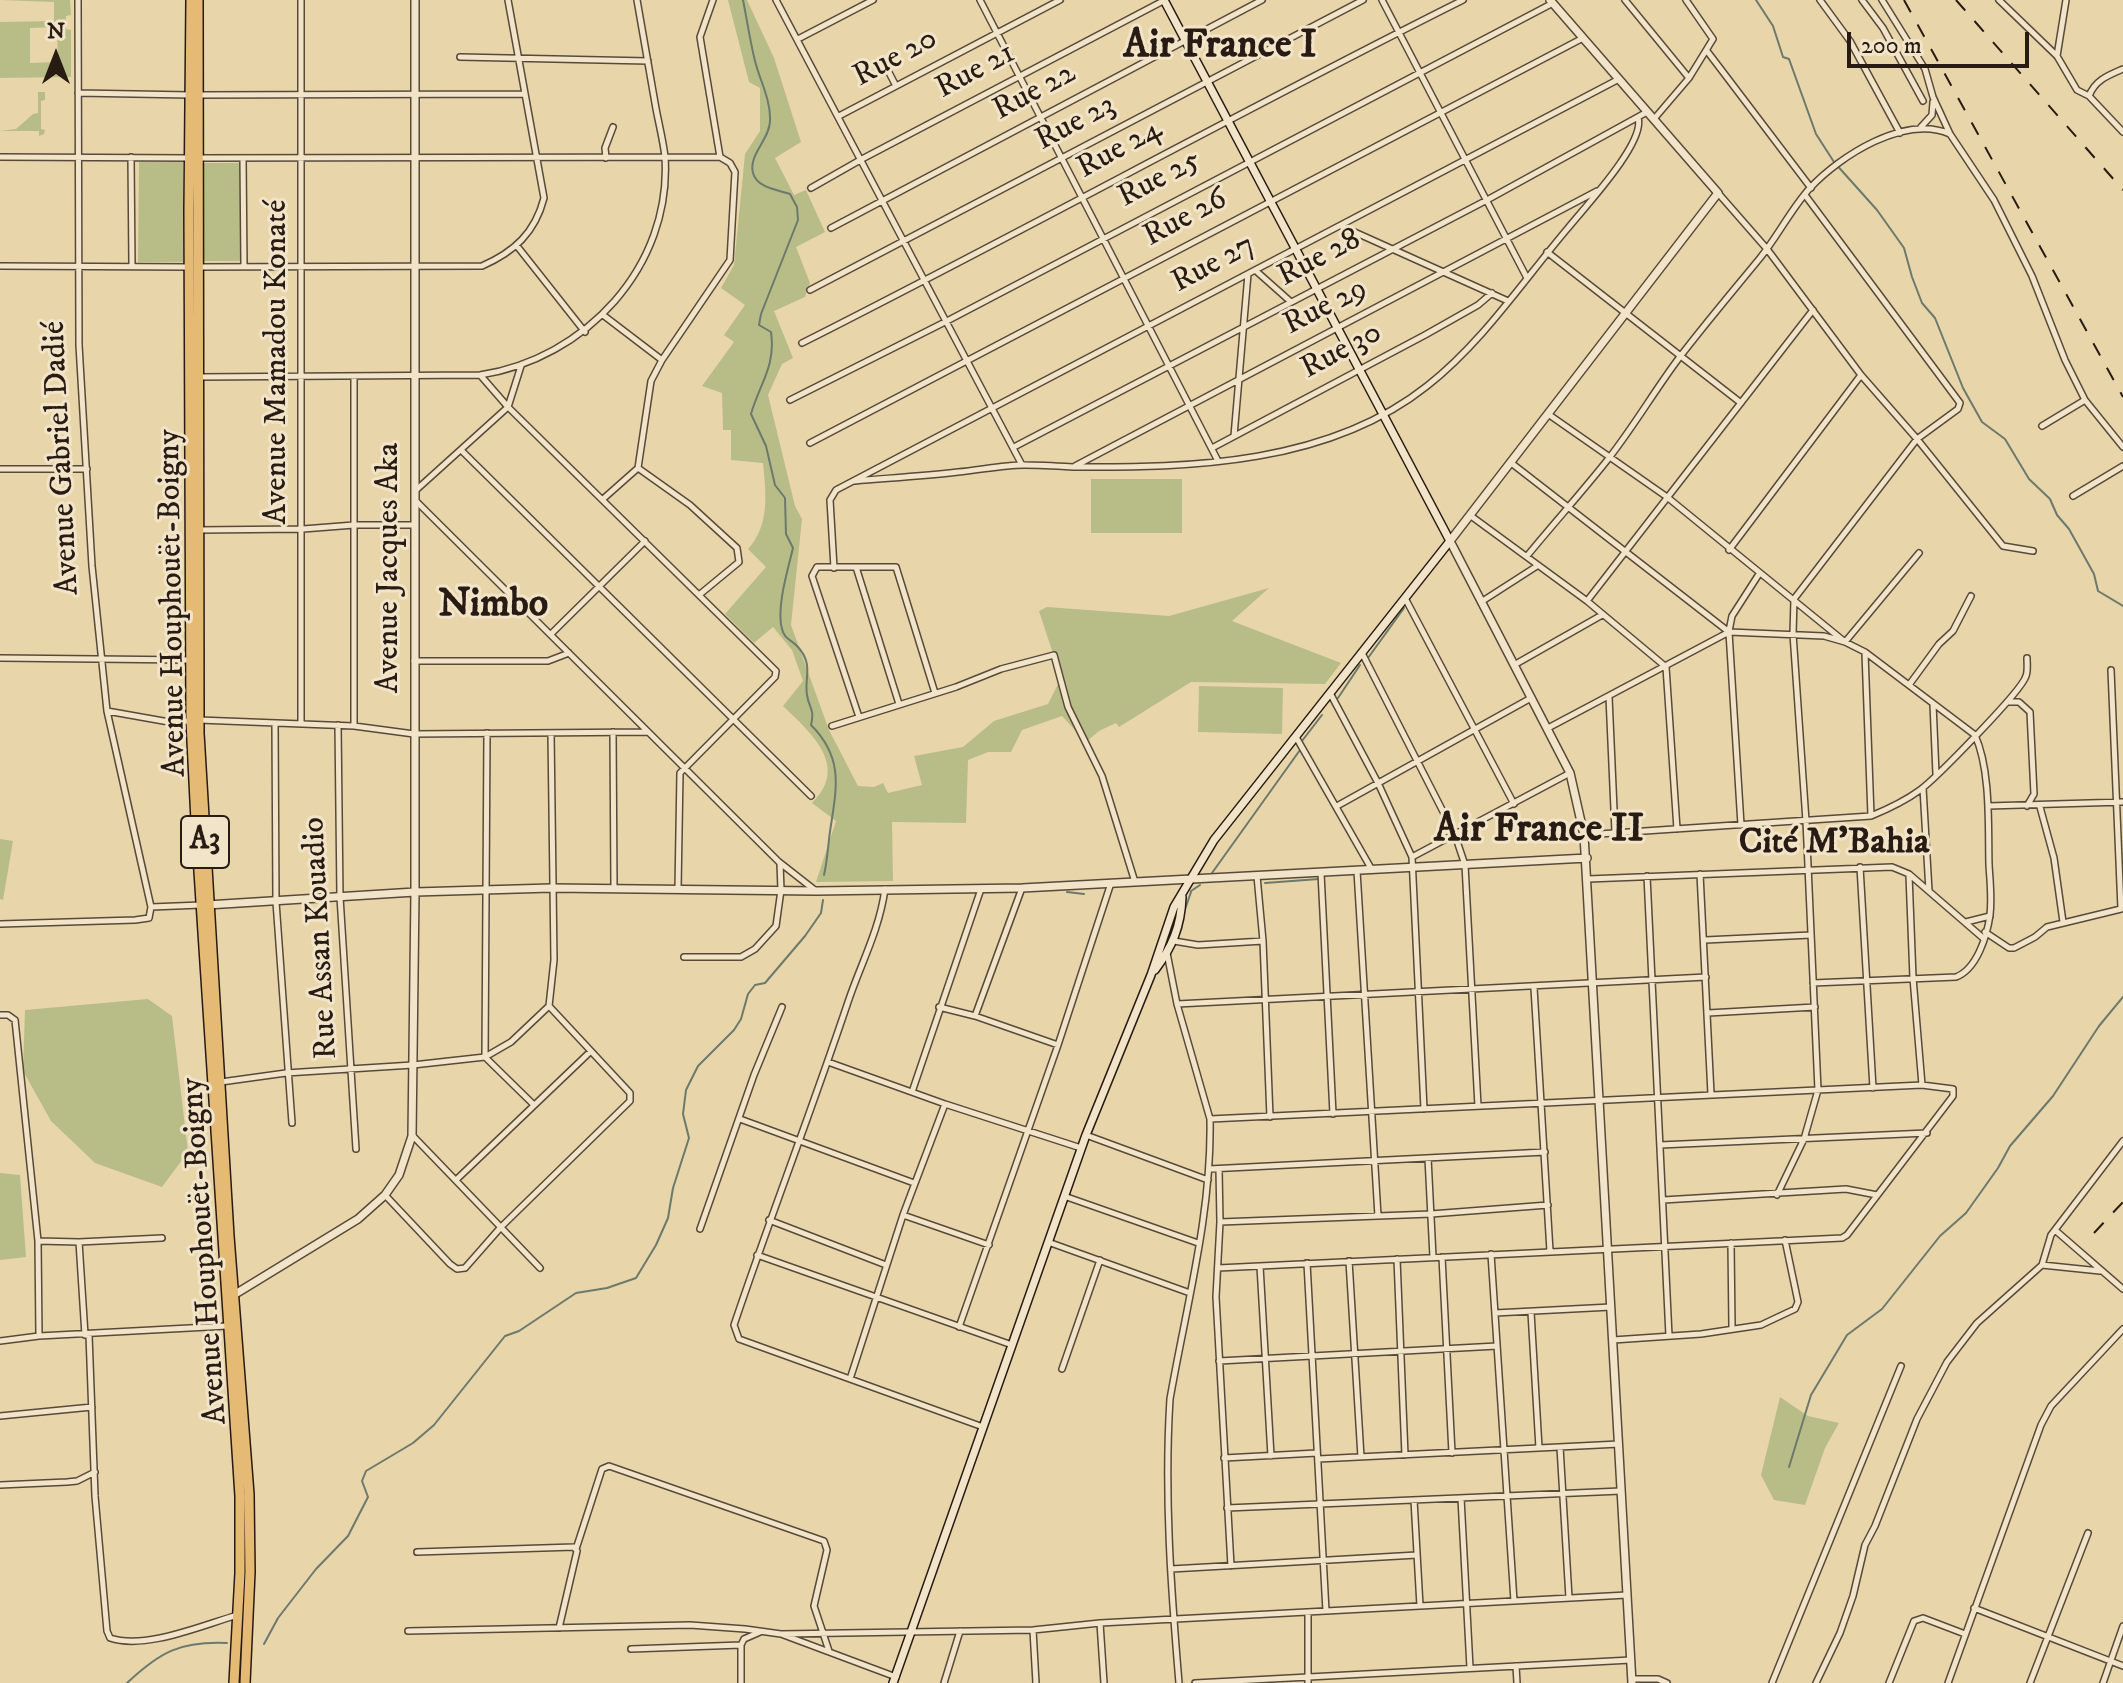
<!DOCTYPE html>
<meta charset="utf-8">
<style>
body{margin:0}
#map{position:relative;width:2123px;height:1683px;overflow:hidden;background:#e9d5aa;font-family:"IM FELL DW Pica",serif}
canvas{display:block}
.north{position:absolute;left:16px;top:16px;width:80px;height:80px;-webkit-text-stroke:6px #f1e4c8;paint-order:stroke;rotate:0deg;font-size:22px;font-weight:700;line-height:32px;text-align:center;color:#271b14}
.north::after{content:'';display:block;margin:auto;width:28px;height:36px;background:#271b14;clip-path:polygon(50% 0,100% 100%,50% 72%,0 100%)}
.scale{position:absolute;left:1847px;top:32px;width:182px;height:36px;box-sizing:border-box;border:4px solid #271b14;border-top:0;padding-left:10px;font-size:24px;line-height:28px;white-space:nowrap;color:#271b14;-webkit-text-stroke:6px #f1e4c8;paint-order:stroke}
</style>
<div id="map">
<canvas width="2123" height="1683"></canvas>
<div class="north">N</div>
<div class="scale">200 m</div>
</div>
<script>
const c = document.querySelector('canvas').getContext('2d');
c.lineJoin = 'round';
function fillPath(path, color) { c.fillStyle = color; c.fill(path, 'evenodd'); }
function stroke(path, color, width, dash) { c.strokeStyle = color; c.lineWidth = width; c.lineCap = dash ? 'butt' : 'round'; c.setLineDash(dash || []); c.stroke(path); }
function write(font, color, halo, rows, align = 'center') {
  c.font = font + ' "IM FELL DW Pica",serif'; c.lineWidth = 6; c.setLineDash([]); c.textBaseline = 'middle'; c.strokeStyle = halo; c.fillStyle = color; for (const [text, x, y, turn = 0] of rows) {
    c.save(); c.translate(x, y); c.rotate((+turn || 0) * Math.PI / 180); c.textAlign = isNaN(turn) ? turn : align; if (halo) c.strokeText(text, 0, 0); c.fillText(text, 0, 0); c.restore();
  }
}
fillPath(new Path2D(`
 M 0,0 L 70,0 L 71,15 L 66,16 L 66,29 L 71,30 L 71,77 L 0,78 L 0,22 L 54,21 L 54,2 ZM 57,27 L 58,62 L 30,63 L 30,28 Z
 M 728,0 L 747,0 L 774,58 L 801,142 L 775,158 L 794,195 L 806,190 L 825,232 L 796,247 L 810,283 L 805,297 L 774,311 L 793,358 L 782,364 L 768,395 L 795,506 L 802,519 L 791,625 L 829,730 L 858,786 L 874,787 L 883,783 L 888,793 L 922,785 L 914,756 L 963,747 L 994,721 L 1048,704 L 1061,678 L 1039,611 L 1047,607 L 1169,616 L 1269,588 L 1232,621 L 1341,663 L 1325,684 L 1191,682 L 1119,727 L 1116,723 L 1099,731 L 1086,742 L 1062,716 L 1022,730 L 1011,752 L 988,752 L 968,760 L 966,823 L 892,822 L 893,881 L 816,882 L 836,821 L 812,803 C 850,766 811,733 783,706 L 803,681 L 792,650 L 773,627 L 754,643 L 725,614 L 766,567 L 748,549 C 770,525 766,494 763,463 L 731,460 L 731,430 L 723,430 L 722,393 L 702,386 L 734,342 L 724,335 L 745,305 L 721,288 L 734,265 L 745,154 L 760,131 L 760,88 L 749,82 Z
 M 38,92 L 45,92 L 45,100 L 41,101 L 41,129 L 45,130 L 44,134 L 39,136 L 39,131 L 0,131 L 16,129 L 33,114 L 38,113 Z
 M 139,162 L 183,162 L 183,262 L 138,262 Z
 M 196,163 L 240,163 L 240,261 L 196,261 Z
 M 1091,479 L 1182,479 L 1182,533 L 1091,533 Z
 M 1199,686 L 1283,688 L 1282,734 L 1198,732 Z
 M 0,839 L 13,841 L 3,900 L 0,899 Z
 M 148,999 L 172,1016 L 188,1152 L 162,1187 L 95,1163 L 51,1121 L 23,1071 L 25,1010 Z
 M 0,1173 L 20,1175 L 26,1257 L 0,1260 Z
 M 1780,1397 L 1808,1416 L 1839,1423 L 1825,1448 L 1805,1505 L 1774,1500 L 1761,1475 Z`), '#b8bd88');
stroke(new Path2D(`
 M 743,0 C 747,20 750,41 755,61 C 760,81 771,100 770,121 C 770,139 748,155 753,173 C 757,188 778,190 790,194 L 797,207 L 798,220 L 761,314 L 759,325 L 771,332 C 776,366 760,383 751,414 L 766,446 L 775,485 L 785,498 L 786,534 L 793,548 C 788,569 776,608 782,629 C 784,639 792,640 798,647 C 814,665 804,678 807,695 C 809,709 815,708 811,725 C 843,757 837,786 831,825 C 828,842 828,858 824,875
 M 1756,0 L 1773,26 L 1783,57 L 1789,59 L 1816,134 L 1834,162 L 1877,210 L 1904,248 L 1912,277 L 1922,303 L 1935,318 L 1963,388 L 1982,422 L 2005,439 L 2029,479 L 2050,499 L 2057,515 L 2069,529 L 2094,574 L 2098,591 L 2123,606
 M 1368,658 L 1404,608
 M 1338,698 L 1360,665
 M 1302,741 L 1322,715
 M 1212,873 L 1300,750
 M 1265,883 L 1319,879
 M 1191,891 L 1200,885
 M 1067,892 L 1084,894
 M 1183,915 L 1191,892
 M 1789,1467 L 1811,1395 L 1847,1335 L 1882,1309 L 1940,1236 L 1966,1213 L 1998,1168 L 2010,1146 L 2053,1096 L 2099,1026 L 2123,997
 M 264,1644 L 278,1618 L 316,1569 L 348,1536 L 368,1497 L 362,1481 L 366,1471 L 413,1443 L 434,1425 L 505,1336 L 519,1331 L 576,1293 L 607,1288 L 636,1278 L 656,1245 L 668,1218 L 673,1188 L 689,1138 L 683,1114 L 686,1090 L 698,1066 L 734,1030 L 741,1019 L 748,994 L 755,985 L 765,983 L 805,936 L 821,913 L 823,900
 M 127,1683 C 160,1652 180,1641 227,1643`), '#6b7a6c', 2);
const minor = new Path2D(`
 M 713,0 L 700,37 L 720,157
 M 776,0 L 1022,465
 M 980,0 L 1218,461
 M 1382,0 L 1527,278
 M 1625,0 L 1689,78
 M 1820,0 L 1850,41 L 1900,133
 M 1862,0 L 1883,28 L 1923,101
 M 1882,0 L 1925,69 L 1933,97 L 1950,134 L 1994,200 L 2032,276 L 2065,360 L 2085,400 L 2123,447
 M 1999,0 L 2057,56 L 2077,90 L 2089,96 L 2123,132
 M 798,39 L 873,0
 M 1707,51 L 1811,188
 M 2057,56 L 2066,0
 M 460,57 L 648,61
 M 884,63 L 896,86
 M 78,93 L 190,95
 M 199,95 L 525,94
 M 2089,96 C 2095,80 2109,75 2123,69
 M 839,116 L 1060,0
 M 1654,119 L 1689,78 L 1713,39 L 1686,0
 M 1921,127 L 1932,115 L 1933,102
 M 0,157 L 190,158
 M 131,157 L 132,266
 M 199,158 L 720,157 L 730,163 L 735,172 L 730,260 L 662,360 L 651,381 L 638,468 L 603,499
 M 243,158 L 244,266
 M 606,158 L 605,148 L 613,127
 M 811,188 L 862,159 L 1165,0
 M 1718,193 L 1767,249 L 1861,375 L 1917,439 L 2003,546 L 2033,551
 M 1341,226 L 1508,301
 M 831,228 L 1262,0
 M 517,246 L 585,332
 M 1547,252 L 1741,403
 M 0,266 L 188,267
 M 197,267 L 482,266 C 514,252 535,233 544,198 L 508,0
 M 1255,270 L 1291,302
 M 810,290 L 1363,0
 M 603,315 L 662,360
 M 802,343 C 1024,231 1241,111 1463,0
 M 481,376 L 508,407 L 776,671 L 775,677 L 680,773 L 678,889
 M 199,377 L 480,375 C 585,359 672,267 665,157 C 663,139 658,121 655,103 C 649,69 643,34 637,0
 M 790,400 L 947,321 L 1553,3
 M 1548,414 L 1667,497 L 1845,642 L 1865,652 L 1975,735 C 1991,771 1988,826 1989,865 C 1990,881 1992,898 1990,915 C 1987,936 1977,969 1956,977 L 1813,983
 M 2042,426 L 2085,400
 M 1234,436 L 1248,274
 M 810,443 L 1583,38
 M 1014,447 L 1487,200 L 1647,112
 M 1212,448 L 1425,335 L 1478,305 L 1492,293
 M 462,451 L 811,796
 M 1510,462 L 1729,632 L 1741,825
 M 1075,466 L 1597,191
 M 638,468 L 690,505 L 737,548 L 739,562 L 699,595
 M 0,469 L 87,469
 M 855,481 C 890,478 924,476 958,472 C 980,470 1003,465 1024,465 C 1041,465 1057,466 1073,467 C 1192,468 1329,464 1427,386 C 1482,343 1523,281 1568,228 C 1584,208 1646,142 1638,118
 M 415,491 L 508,407 L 521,366
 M 2073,496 L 2123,466
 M 415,500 L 779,862 L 816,891
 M 1471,516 L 1587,601 L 1666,667 L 1677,829
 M 198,530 L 303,529 L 354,525 L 414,525
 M 1729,550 L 1861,375
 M 1527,556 C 1554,523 1583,491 1609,458 C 1634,426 1655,390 1679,358 C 1705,324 1733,291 1760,258 C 1778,236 1791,209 1810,188 C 1840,156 1905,114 1950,134
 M 856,567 L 899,704
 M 834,568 L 830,500 L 836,490 L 1619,79
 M 1405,598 L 1514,804
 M 1587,601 L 1813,310
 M 1481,602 L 1537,566
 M 1729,631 L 1732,616 L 1759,574
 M 551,634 L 645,541
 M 1362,653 L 1455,835 L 1465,865 L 1478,1106
 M 1865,653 L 1871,816
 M 0,658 L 190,660
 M 414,661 L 548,661 L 569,653
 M 1514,665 L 1602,615
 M 1909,685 L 1939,644 L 1953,631 L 1971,596
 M 1330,693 L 1378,783 L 1412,857 L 1424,1109
 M 1609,697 L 1615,832
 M 2009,702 L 2019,702 L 2030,712 L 2034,794 L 2027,806
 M 1933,704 L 1936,774
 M 107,711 L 169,722 L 190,721
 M 859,717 L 812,576 L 817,567 L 896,567 L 935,693
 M 199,720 L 354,726 L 414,734 L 648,732
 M 275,723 L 276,902 L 292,1123
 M 301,723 L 301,0
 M 338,725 L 340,897 L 356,1149
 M 354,726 L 354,377
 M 832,726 L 956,687 L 1001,669 L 1054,655 L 1068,707 L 1102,776 L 1135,882
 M 1548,728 L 1729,632 L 1824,636 L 1845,642 L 1919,553
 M 613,732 L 614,888
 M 487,733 L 485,1057 L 534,1105
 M 1296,737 L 1372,870
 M 1923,788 L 1929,891
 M 1337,806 L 1531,698
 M 1988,806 L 2123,802
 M 2040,807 L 2054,858 L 2063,922
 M 1584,835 L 1871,816 C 1888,809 1905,801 1920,790 C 1935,779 2022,691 2026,676 C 2028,671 2027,663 2027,658
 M 1412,857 L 1570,773
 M 1860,867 L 1873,1088
 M 1357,871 L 1378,1216
 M 1321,873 L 1333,1114
 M 1700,874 L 1711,1094
 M 1909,875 L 1913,978 L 1922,1085
 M 1257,876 L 1263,941 L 1270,1117
 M 1647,876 L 1669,1336
 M 1588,879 L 1892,867 L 1909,874 L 1983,938
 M 885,889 C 879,932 860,965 847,1005 C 811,1112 770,1218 734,1325 L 739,1339 L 983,1427
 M 151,907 L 201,905
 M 1966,922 L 1990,916
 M 0,924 L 135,920 L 149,918 L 151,907 L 107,711 L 92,566 L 79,345 L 78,0
 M 1985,932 L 2009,948 L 2014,948 L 2035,937 L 2047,927 L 2121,909 L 2111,670
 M 1705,940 L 1811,935
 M 1174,941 L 1198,945 L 1263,941
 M 1167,953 L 1177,1004 L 1210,1119 C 1212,1213 1186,1307 1170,1399 C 1164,1494 1171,1588 1179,1683
 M 684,957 L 741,957 L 755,949 L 776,926 L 781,890 L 780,863
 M 1534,988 L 1550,1251
 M 1177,1004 L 1706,977
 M 939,1007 L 975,1016 L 1058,1045
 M 1708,1013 L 1815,1007
 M 0,1015 L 8,1015 L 15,1020 L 38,1241 L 39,1336
 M 975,1016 L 1022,888
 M 828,1062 L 945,1104 L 1081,1148
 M 221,1082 L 286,1073 L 413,1065 L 485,1057 L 511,1042 L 549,1006 L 554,960 L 551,733
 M 912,1092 L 981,889
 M 740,1119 L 914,1183
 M 1210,1119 L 1922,1085 L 1953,1089 L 1953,1096 L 1847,1235 L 1842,1238 L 1218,1268
 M 1086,1135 L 1208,1180
 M 413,1136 L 540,1268
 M 1660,1145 L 1927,1133
 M 1428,1158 L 1433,1257
 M 1209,1169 L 1545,1152
 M 1219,1169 L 1220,1222 L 1216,1297 L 1231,1566
 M 456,1180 L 591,1051
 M 385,1195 L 450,1264 L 457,1269 L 465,1268 L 501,1227 L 630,1101 L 630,1093 L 549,1006
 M 1777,1195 L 1804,1139 L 1818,1090 L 1806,821 L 1793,634 L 1794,599 L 1917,439 L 1958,409 L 1960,403 L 1805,195
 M 1064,1196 L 1198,1243
 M 1663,1200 L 1846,1189 L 1877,1195
 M 903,1215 L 989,1245
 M 769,1220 L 886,1265
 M 1220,1222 L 1431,1214 L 1548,1205
 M 700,1229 L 754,1075 L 782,1007
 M 2055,1230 L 2123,1289
 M 38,1241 L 79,1242 L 162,1238
 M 79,1242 L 85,1335
 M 1048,1242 L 1190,1293
 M 1731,1243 L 1732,1327
 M 1491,1254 L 1514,1601
 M 757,1255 L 1012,1345
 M 1442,1257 L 1452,1453
 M 1397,1259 L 1405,1455
 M 1349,1261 L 1361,1457
 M 1307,1263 L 1326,1611
 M 2042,1265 L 2100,1271
 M 1260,1266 L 1271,1456
 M 1531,1312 L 1539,1448
 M 1495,1313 L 1611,1307
 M 959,1327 L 1058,1045 L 1111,883
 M 89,1335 L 95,1496 L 107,1631 L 110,1638 C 146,1650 202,1625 238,1615
 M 1613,1340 L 1701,1334 L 1761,1325 L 1795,1309 L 1798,1302 L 1785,1240
 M 0,1341 L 39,1336 L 227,1326
 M 1219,1361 L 1497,1346
 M 1062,1369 L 1100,1260
 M 850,1379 L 903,1215 L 945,1104
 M 0,1416 L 92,1407
 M 1560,1447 L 1569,1598
 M 1224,1458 L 1317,1453
 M 1318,1459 L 1619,1444
 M 0,1485 L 67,1482 L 77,1481 L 95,1472
 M 1461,1498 L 1470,1668
 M 1414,1500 L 1420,1606
 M 1227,1508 L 1621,1491
 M 576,1549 L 602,1469 L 609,1466 L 824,1541 L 827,1550 L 814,1606 L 829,1651
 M 417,1552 L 574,1547 L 577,1551 L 559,1628
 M 1171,1569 L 1417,1555
 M 1974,1608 L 2123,1666
 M 1100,1623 L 1104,1683
 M 1033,1630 L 1036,1683
 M 408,1631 L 690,1625 L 745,1629 L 781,1634 L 896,1677
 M 781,1634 L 1033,1630 L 1100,1623 L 1627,1595
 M 631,1649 L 741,1645
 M 1516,1666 L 1517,1683
 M 1632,1679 L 1658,1679 L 1667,1683
 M 741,1683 L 741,1645 L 744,1639 L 760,1632
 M 944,1683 L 960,1631
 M 1195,1683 L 1631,1660
 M 1308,1683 L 1308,1612
 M 1772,1683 L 1901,1366
 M 1816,1683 L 1840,1633 L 1853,1596 L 1865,1545 L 1875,1526 L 1917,1419 L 1947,1362 L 1977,1323 L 2042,1265 L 2051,1235 L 2123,1141
 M 1889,1683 L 1914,1621 L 1923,1618 L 1965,1634
 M 1948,1683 L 2041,1425 L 2051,1406 L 2123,1329
 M 2030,1683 L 2088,1533
 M 2103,1683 L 2123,1626`);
const tertiary = new Path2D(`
 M 1550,0 L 1718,193 L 1450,541 L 1570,773 L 1584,835 L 1632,1683
 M 207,905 L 415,892 L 551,888 L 816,891 L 1022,888 L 1587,858
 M 232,1296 L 358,1219 L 385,1195 L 399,1175 L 412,1136 L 415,892 L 415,0`);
const secondary = new Path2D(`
 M 1155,970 C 1172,947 1181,927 1182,897
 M 893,1683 L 1086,1135 L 1151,975 L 1174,907 L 1214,840 L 1450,541 L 1164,0`);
const trunk = new Path2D(`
 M 191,0 L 189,210 L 191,721 L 197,841 L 240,1496 L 240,1573 L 234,1683
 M 198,0 L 199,733 L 229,1236 L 249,1494 L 250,1572 L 245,1683`);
stroke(minor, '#584a3a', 8);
stroke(tertiary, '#584a3a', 10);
stroke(secondary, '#271b14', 10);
stroke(trunk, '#271b14', 12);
stroke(minor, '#f1e4c8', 5);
stroke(tertiary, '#f1e4c8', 7);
stroke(secondary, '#f1e4c8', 7);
stroke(trunk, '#e4ba75', 9);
stroke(new Path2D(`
 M 1904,0 L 2123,397
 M 1956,0 L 2123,190
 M 2094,1233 L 2123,1202`), '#271b14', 2, [14, 14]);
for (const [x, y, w] of [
 [205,842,48]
]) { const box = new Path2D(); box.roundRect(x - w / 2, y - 26, w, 52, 6); c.fillStyle = '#f1e4c8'; c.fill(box); stroke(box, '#271b14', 2); }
write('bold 30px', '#271b14', null, [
 ["A3",205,842]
]);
write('32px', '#271b14', '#f1e4c8', [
 ["Rue 20",896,59,-28],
 ["Rue 21",976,72,-28],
 ["Rue 22",1035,93,-28],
 ["Rue 23",1076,124,-28],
 ["Rue 24",1120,150,-29],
 ["Rue 25",1160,180,-28],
 ["Rue 26",1186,219,-28],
 ["Rue 28",1320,259,-28],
 ["Rue 27",1214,265,-28],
 ["Rue 29",1326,308,-27],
 ["Rue 30",1342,352,-28],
 ["Avenue Mamadou Konaté",278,362,-90],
 ["Avenue Gabriel Dadié",63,458,-93],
 ["Avenue Jacques Aka",390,568,-90],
 ["Avenue Houphouët-Boigny",174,603,-91],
 ["Rue Assan Kouadio",322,938,-93],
 ["Avenue Houphouët-Boigny",206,1251,-94]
]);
write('bold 36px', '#271b14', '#f1e4c8', [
 ["Cité M'Bahia",1834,845]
]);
write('bold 40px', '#271b14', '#f1e4c8', [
 ["Air France I",1220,48],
 ["Nimbo",493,607],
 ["Air France II",1539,832]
]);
</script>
